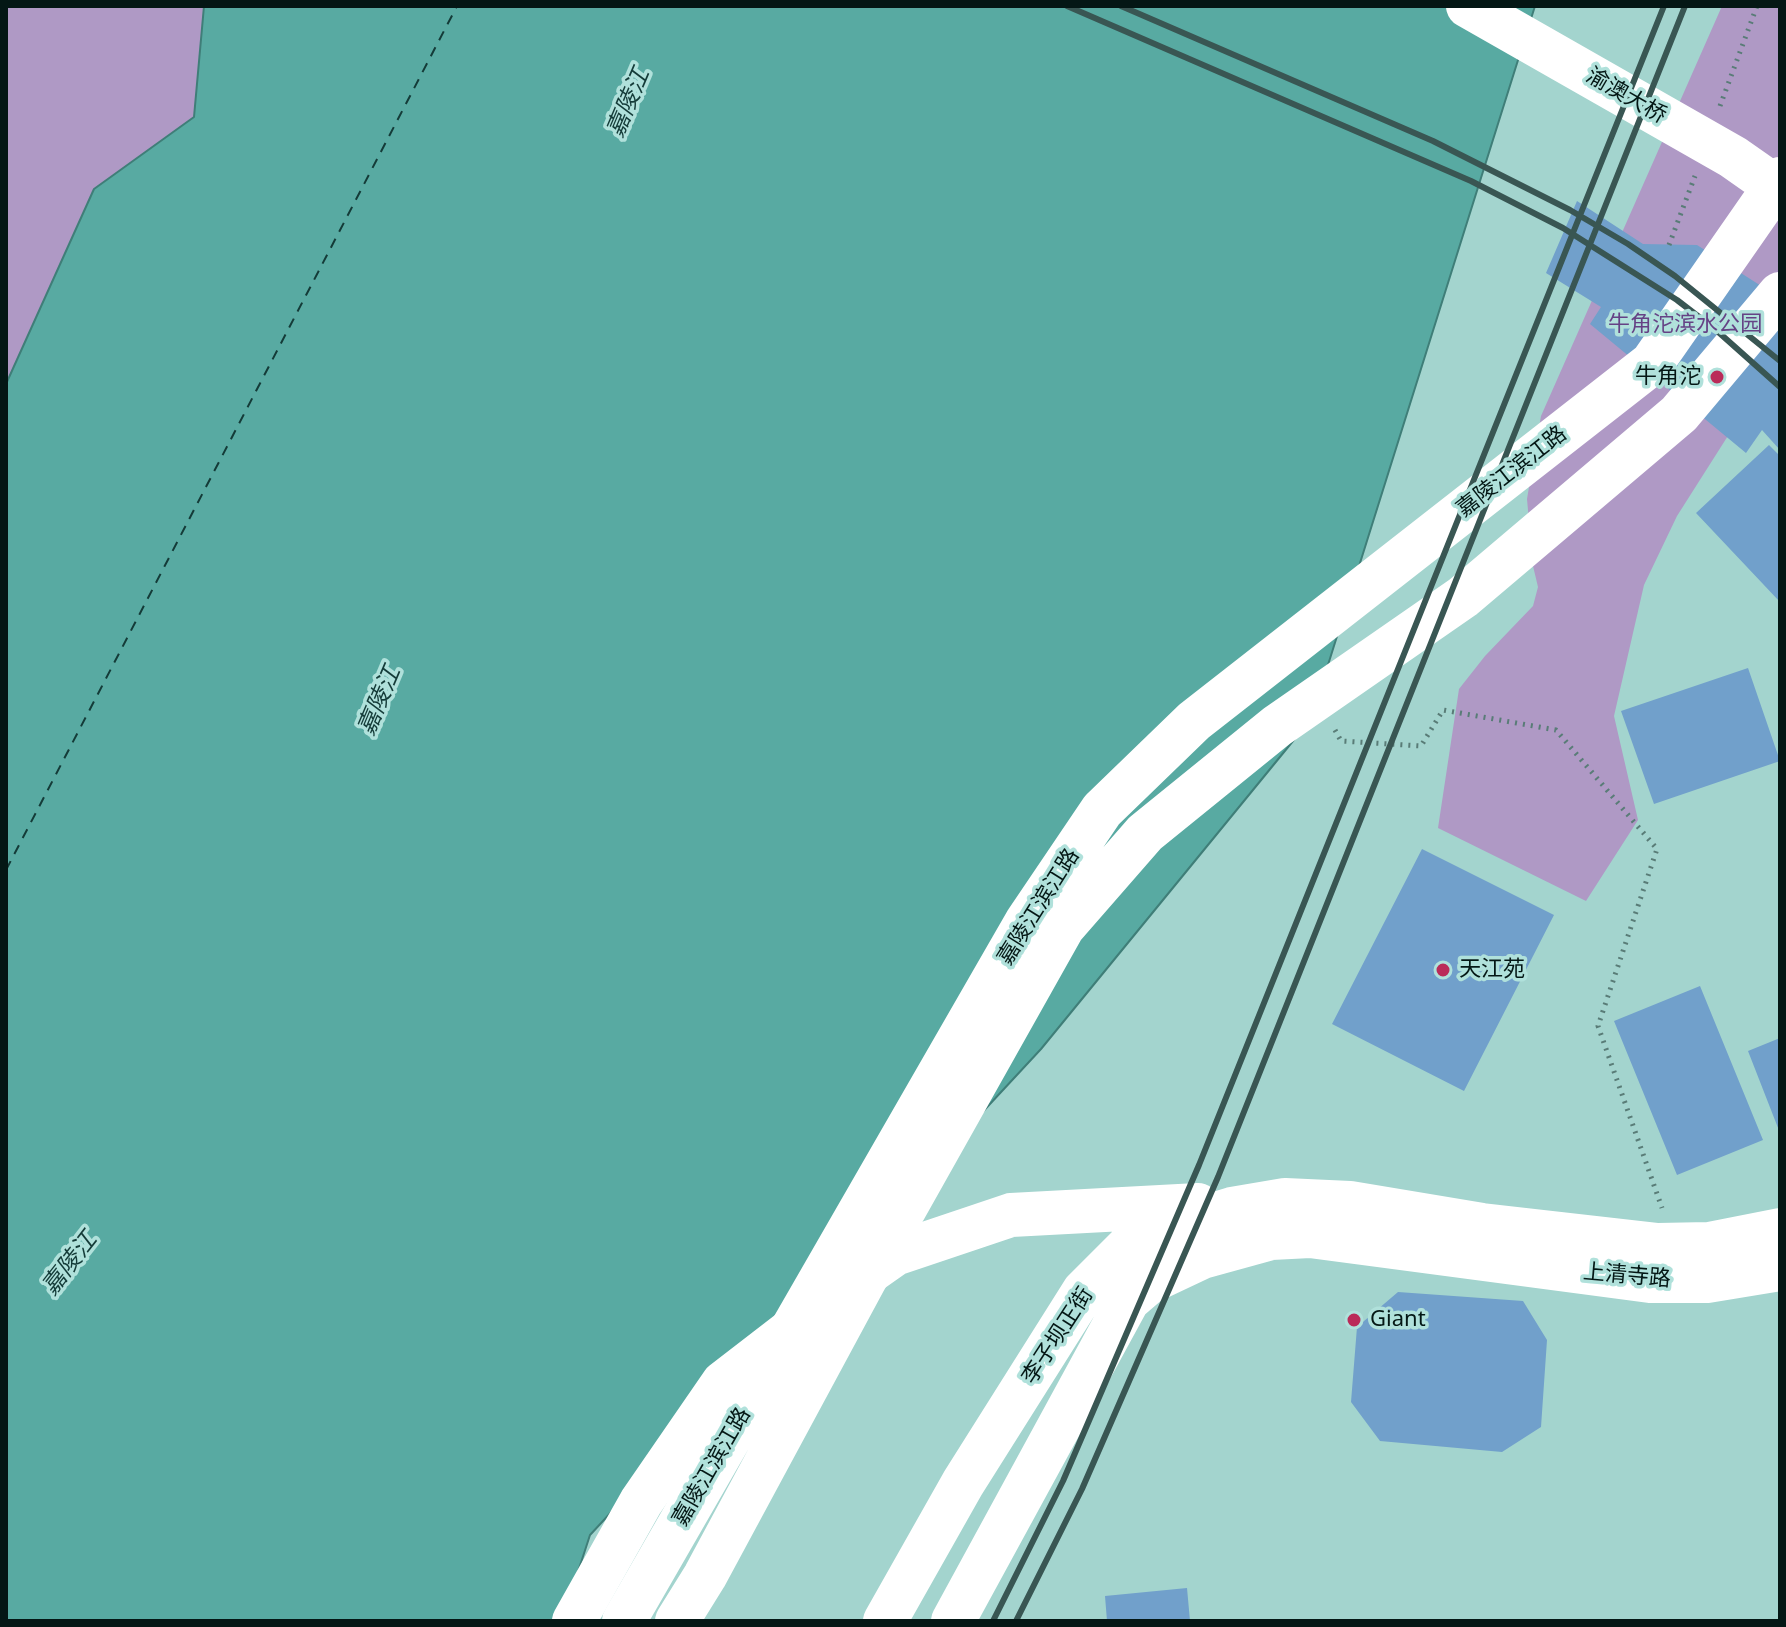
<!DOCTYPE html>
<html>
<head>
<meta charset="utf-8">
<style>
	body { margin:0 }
	#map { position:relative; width:1786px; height:1627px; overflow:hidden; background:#a3d4ce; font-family:"Noto Sans",sans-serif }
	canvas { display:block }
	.frame { position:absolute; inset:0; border:8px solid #041715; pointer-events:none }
</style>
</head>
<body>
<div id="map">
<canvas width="1786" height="1627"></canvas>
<div class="frame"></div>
</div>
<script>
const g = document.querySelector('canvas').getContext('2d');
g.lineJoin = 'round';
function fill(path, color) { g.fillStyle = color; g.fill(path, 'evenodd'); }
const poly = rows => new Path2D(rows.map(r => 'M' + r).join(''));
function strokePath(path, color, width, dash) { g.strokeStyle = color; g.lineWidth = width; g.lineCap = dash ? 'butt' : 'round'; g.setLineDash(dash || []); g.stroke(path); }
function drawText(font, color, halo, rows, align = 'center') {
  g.font = font + ' "Noto Sans","Noto Sans SC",sans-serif'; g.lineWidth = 7; g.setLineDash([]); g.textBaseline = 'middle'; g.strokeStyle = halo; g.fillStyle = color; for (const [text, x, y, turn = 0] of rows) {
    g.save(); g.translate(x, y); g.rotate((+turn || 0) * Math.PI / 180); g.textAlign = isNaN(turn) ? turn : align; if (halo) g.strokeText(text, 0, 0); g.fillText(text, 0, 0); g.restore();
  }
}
fill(poly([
	[6,6,204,6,194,117,94,189,6,384],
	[1722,6,1780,6,1780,354,1677,516,1644,585,1614,716,1638,820,1586,901,1438,828,1459,689,1485,656,1533,606,1538,587,1533,566,1527,499,1541,416]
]), '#af99c5');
const water = poly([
	[204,6,1535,6,1311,719,1041,1049,590,1535,562,1621,6,1621,6,384,94,189,194,117,204,6]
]);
fill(water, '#58aaa2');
strokePath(water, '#3f7e78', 2);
strokePath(poly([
	[6,870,457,6]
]), '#143b38', 2, [10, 8]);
fill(poly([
	[1577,201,1643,244,1697,245,1780,298,1780,450,1762,430,1746,453,1590,324,1601,307,1546,273],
	[1769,445,1780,456,1780,602,1696,513],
	[1748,668,1780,761,1654,804,1621,711],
	[1422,849,1554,915,1464,1091,1332,1024],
	[1700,986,1763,1140,1677,1175,1614,1021],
	[1780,1038,1780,1133,1748,1051],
	[1398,1292,1523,1301,1547,1340,1541,1427,1502,1452,1380,1441,1351,1402,1357,1327],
	[1187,1588,1190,1621,1107,1621,1105,1596]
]), '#71a0cb');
strokePath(poly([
	[1720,106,1757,6],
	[1669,245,1695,176],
	[1335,730,1341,741,1421,746,1443,710,1556,730,1657,849,1598,1026,1662,1208]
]), '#597c77', 5, [2, 6]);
strokePath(poly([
	[858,1280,895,1254,1011,1215,1198,1205],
	[574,1621,641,1502,723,1383,793,1329],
	[885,1621,963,1483,1084,1291,1129,1246,1186,1223,1232,1209,1285,1200,1350,1203,1482,1225,1658,1245,1709,1244,1780,1230],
	[953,1621,1128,1300,1149,1282,1202,1257,1271,1238,1310,1236,1650,1281,1707,1281,1780,1269]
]), '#fff', 44);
strokePath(poly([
	[1468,6,1733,157,1780,190],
	[624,1621,1027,921,1102,810,1194,721,1652,363,1780,179],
	[677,1621,705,1576,864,1281,1063,927,1145,833,1277,726,1463,597,1679,414,1780,294]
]), '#fff', 44);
strokePath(poly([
	[1067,6,1471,181,1563,228,1677,300,1716,330,1780,387],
	[1121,6,1433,141,1570,210,1628,244,1675,276,1780,361],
	[993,1621,1063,1481,1199,1165,1664,6],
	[1016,1621,1082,1489,1218,1177,1685,6]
]), '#395653', 6);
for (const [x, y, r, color] of [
	[1717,377,8,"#ba2b59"],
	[1443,970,8,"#ba2b59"],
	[1354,1320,8,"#ba2b59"]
]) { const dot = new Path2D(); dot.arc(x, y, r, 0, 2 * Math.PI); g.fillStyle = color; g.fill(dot); strokePath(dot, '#b0e1db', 3); }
drawText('22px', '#041715', '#b0e1db', [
	["渝澳大桥",1626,96,30],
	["嘉陵江滨江路",1512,472,-38],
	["嘉陵江滨江路",1039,907,-58],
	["上清寺路",1627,1276,5],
	["李子坝正街",1058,1336,-57],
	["嘉陵江滨江路",712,1467,-60]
]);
drawText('22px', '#654285', '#b0e1db', [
	["牛角沱滨水公园",1685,325]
]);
drawText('22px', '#041715', '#b0e1db', [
	["牛角沱",1701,377,"right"],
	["天江苑",1459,970],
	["Giant",1370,1320]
], 'left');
drawText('italic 24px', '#143b38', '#b0e1db', [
	["嘉陵江",629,103,-67],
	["嘉陵江",380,701,-67],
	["嘉陵江",70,1264,-52]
]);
</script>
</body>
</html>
